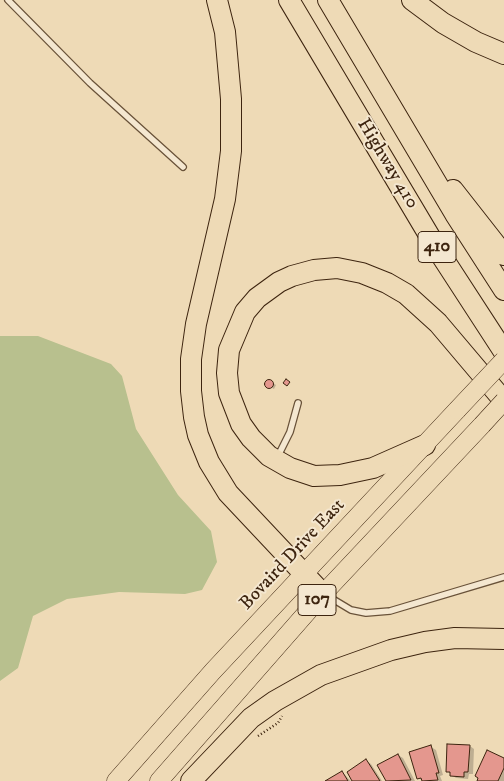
<!DOCTYPE html>
<html>
<head>
<meta charset="utf-8">
<style>
	body { margin:0 }
	canvas { display:block; background:#eedab6 }
</style>
</head>
<body>
<canvas width="504" height="781"></canvas>
<script>
const g = document.querySelector('canvas').getContext('2d');
g.lineJoin = 'round';
function fill(path, color) { g.fillStyle = color; g.fill(path, 'evenodd'); }
const poly = rows => new Path2D(rows.map(r => 'M' + r).join(''));
function strokePath(path, color, width, dash) { g.strokeStyle = color; g.lineWidth = width; g.lineCap = dash ? 'butt' : 'round'; g.setLineDash(dash || []); g.stroke(path); }
function drawText(font, color, halo, rows, align = 'center') {
  g.font = font + ' "IM FELL DW Pica",serif'; g.lineWidth = 4; g.setLineDash([]); g.textBaseline = 'middle'; g.strokeStyle = halo; g.fillStyle = color; for (const [text, x, y, turn = 0] of rows) {
    g.save(); g.translate(x, y); g.rotate((+turn || 0) * Math.PI / 180); g.textAlign = isNaN(turn) ? turn : align; if (halo) g.strokeText(text, 0, 0); g.fillText(text, 0, 0); g.restore();
  }
}
fill(poly([
	[0,336,38,336,111,364,122,376,136,429,178,495,211,531,217,562,202,590,185,594,119,592,67,599,33,616,18,668,0,681]
]), '#b8c08e');
fill(poly([
	[268,380,276,385,274,389,265,384],
	[470,746,474,749,473,774,469,774,468,779,456,778,447,771],
	[431,747,436,750,443,775,440,776,442,781,423,781,418,778],
	[398,755,403,758,415,781,387,781,379,765],
	[504,759,504,781,478,781,480,777],
	[366,761,371,764,382,781,354,781],
	[342,772,351,781,327,781]
]), '#0003');
const building = poly([
	[286,379,290,382,287,386,283,383,286,379],
	'264.5 384a4.5 4.5 0 1 1 9 0a4.5 4.5 0 1 1-9 0Z',
	[447,744,470,745,468,772,464,772,464,777,450,776,450,772,446,772,447,744],
	[431,745,439,773,436,773,438,780,422,781,421,778,417,779,409,752,431,745],
	[487,750,504,758,504,768,498,781,477,781,478,778,475,776,487,750],
	[398,754,411,780,386,781,377,765,398,754],
	[366,759,380,781,352,781,347,772,366,759],
	[342,771,348,781,325,781,342,771]
]);
fill(building, '#e4978e');
strokePath(building, '#3d240f', 1);
const service = poly([
	[8,0,90,83,183,167],
	[278,456,290,432,298,403],
	[326,595,351,610,366,613,390,611,504,577]
]);
const primary = poly([
	[116,781,213,671,457,410],
	[159,781,323,594,482,425]
]);
const motorway = poly([
	[217,0,225,32,231,99,231,151,225,199,196,324,191,359,191,391,194,417,198,435,209,462,228,493,323,594],
	[289,0,439,252,504,352],
	[328,0,455,214,504,290],
	[412,0,443,23,476,42,504,54],
	[453,190,504,255],
	[425,445,373,468,340,475,314,476,290,468,269,456,251,438,241,424,229,393,227,373,229,350,245,312,257,298,279,282,292,276,314,270,337,268,362,273,387,283,406,294,438,323,504,401],
	[191,781,251,718,275,701,321,675,391,650,425,642,455,638,504,639]
]);
strokePath(service, '#695239', 8);
strokePath(primary, '#3d240f', 19);
strokePath(motorway, '#3d240f', 22);
strokePath(poly([
	[258,736,278,723,282,716]
]), '#3d240f', 2.5, [1, 2.5]);
strokePath(service, '#f4e7d0', 5.5);
strokePath(primary, '#eedab6', 18);
strokePath(motorway, '#eedab6', 20);
const primaryBridge = poly([
	[457,410,504,360],
	[482,425,504,401]
]);
strokePath(primaryBridge, '#3d240f', 19, []);
strokePath(primaryBridge, '#eedab6', 18);
for (const [x, y, w] of [
	[437,247,38],
	[317,600,38]
]) { const box = new Path2D(); box.roundRect(x - w / 2, y - 15.5, w, 31, 4); g.fillStyle = '#f4e7d0'; g.fill(box); strokePath(box, '#3d240f', 1); }
drawText('bold 18px', '#3d240f', null, [
	["410",437,247],
	["107",317,600]
]);
drawText('19px', '#3d240f', '#f4e7d0', [
	["Highway 410",387,164,59],
	["Bovaird Drive East",293,555,-47]
]);
</script>
</body>
</html>
